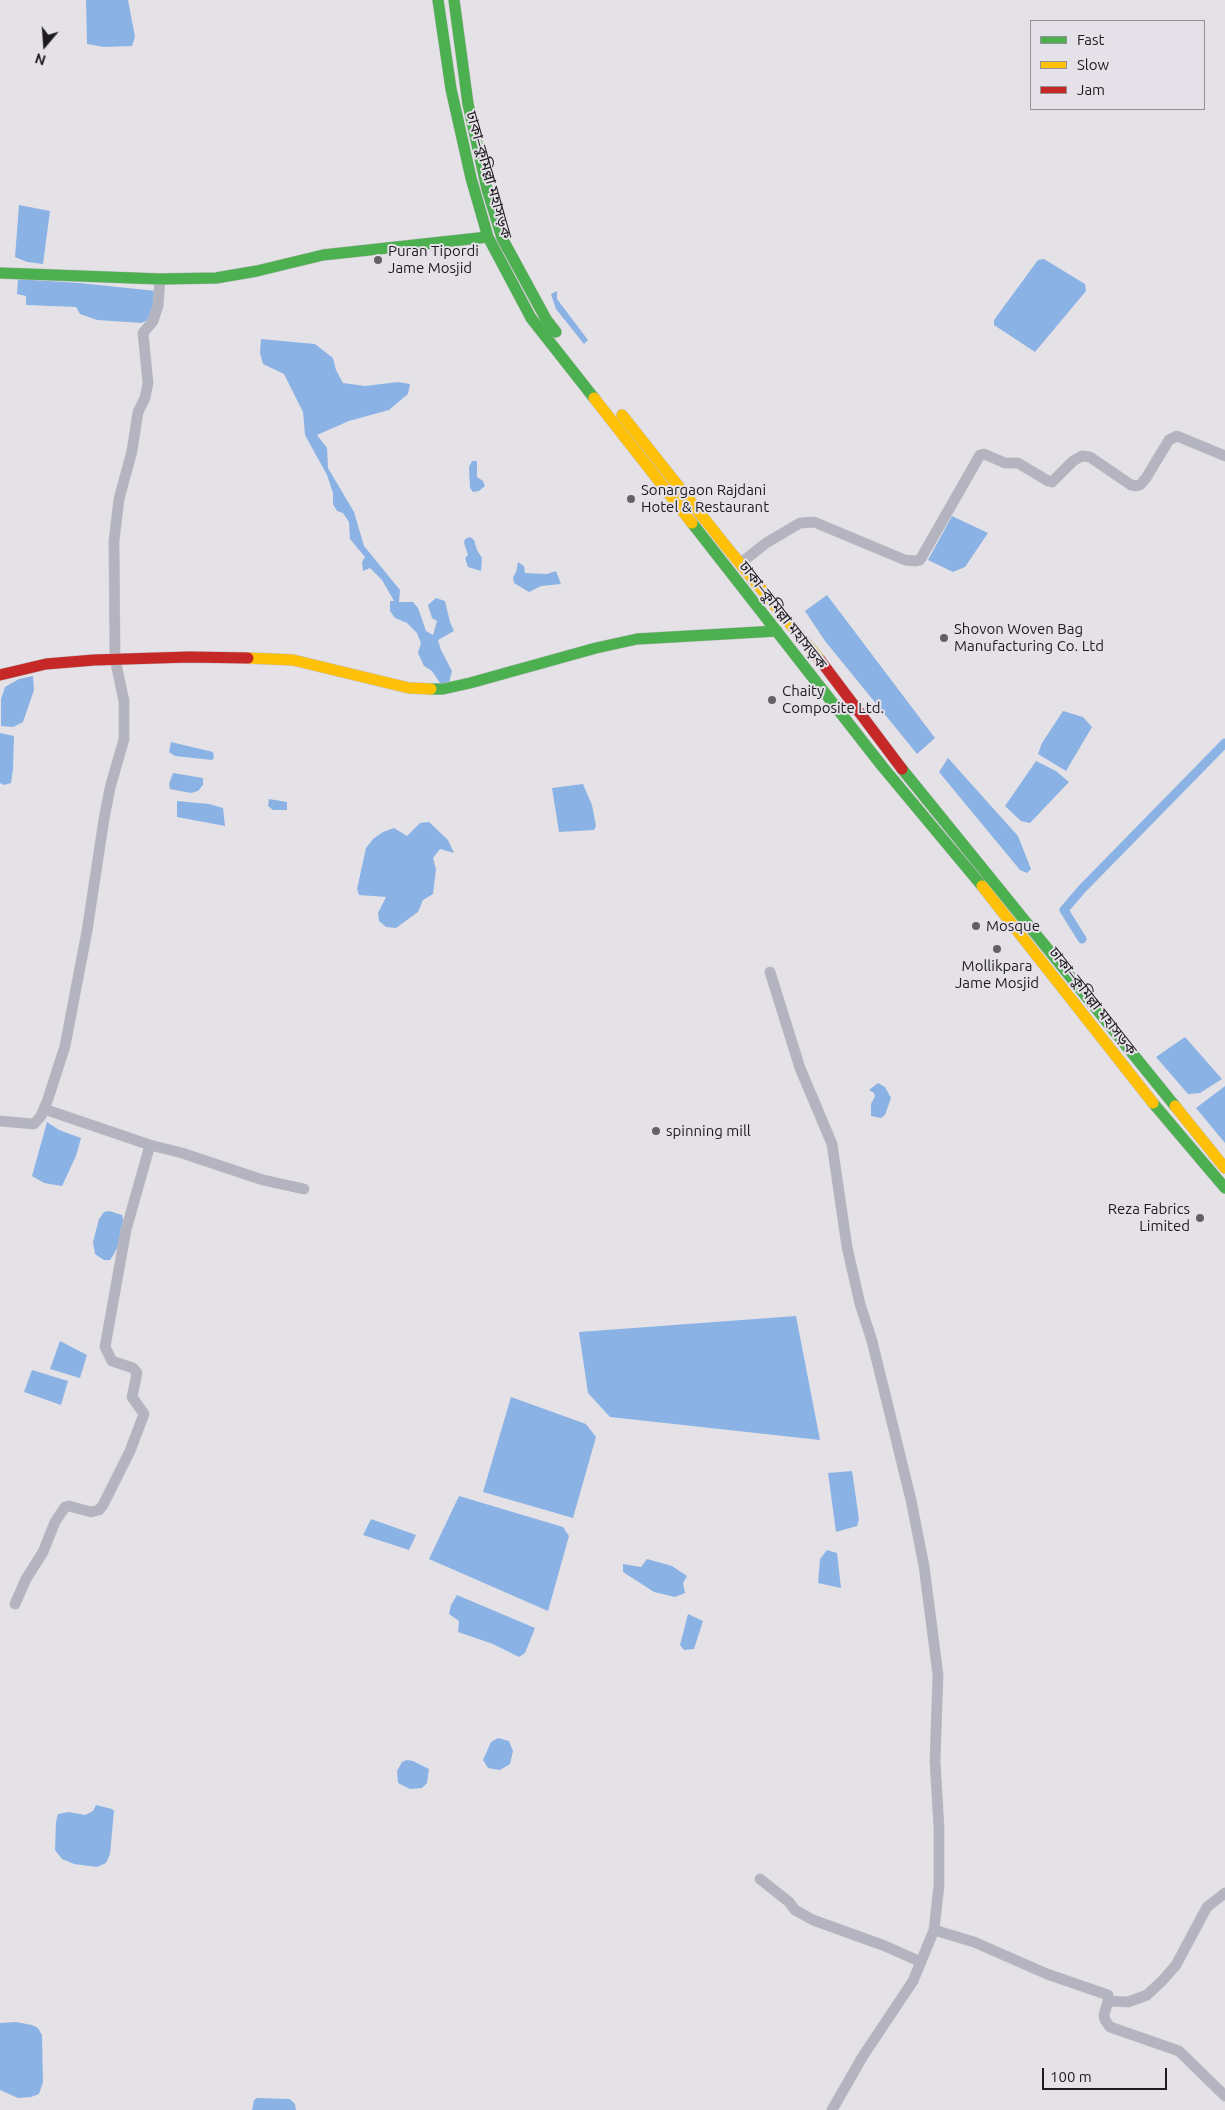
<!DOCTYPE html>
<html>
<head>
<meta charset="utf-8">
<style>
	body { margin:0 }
	#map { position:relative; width:1225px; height:2110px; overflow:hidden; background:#e5e2e7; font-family:Ubuntu,sans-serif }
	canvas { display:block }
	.legend { position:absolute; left:1030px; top:20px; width:175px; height:90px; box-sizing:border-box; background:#e5e1e8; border:1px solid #959297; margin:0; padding:6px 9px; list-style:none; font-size:15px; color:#1d1b1d }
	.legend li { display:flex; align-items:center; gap:10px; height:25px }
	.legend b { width:25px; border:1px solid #959297 }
	.north { position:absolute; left:20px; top:20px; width:50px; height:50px; -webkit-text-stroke:4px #e5e1e8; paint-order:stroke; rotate:198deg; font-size:14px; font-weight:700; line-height:20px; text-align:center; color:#1d1b1d }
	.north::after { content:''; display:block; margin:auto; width:18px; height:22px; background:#1d1b1d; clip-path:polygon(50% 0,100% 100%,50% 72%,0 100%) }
	.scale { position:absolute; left:1042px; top:2068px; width:125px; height:22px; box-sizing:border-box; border:2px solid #1d1b1d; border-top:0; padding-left:6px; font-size:15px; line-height:18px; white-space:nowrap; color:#1d1b1d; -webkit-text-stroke:4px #e5e1e8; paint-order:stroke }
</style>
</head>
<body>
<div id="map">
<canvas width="1225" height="2110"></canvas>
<ul class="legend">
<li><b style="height:6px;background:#4caf50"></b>Fast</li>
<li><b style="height:6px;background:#ffc107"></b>Slow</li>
<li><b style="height:6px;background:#c62828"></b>Jam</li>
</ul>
<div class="north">N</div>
<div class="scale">100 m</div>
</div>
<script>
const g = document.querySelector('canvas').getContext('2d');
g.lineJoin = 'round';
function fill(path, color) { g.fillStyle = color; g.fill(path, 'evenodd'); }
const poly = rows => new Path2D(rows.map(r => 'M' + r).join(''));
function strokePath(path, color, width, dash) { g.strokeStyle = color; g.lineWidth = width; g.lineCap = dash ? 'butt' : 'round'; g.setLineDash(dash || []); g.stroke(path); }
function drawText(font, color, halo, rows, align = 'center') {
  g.font = font + ' Ubuntu,"Noto Sans Bengali",sans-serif'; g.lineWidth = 4; g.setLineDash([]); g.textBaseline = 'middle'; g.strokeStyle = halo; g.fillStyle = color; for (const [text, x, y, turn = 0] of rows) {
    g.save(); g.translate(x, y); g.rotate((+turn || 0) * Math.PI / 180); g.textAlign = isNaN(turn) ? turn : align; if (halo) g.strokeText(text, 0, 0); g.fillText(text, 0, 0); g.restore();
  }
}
fill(poly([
	[86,0,128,0,135,37,132,46,104,47,87,44],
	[19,205,50,211,43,264,27,262,15,257],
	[1044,259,1085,284,1086,291,1035,352,994,325,994,320,1038,260],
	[18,279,80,283,156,291,151,319,141,323,97,320,80,314,76,307,26,305,26,296,17,294],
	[557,291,557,299,588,340,584,344,556,309,551,294],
	[261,339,315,344,333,358,336,370,343,383,365,386,398,382,410,384,408,394,389,410,349,421,317,435,327,448,328,468,354,512,364,546,400,590,399,602,413,602,418,608,426,631,433,635,437,621,432,618,428,605,436,598,445,601,450,622,454,631,438,640,441,650,452,671,449,683,440,683,432,671,424,666,418,653,421,643,417,633,407,623,395,618,390,611,390,601,394,601,382,580,370,568,363,571,362,562,365,557,350,539,349,522,343,513,337,511,333,504,333,493,327,475,305,435,303,412,284,374,263,364,260,353],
	[472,461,477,461,477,477,483,481,485,486,479,491,473,492,470,488,469,467],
	[952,516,988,533,965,567,953,572,928,560],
	[470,537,474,540,477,550,482,558,481,571,468,567,465,558,468,555,464,543,465,539],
	[518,562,524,566,525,573,547,574,556,571,561,584,541,586,529,592,514,583,513,577,516,572],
	[827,595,935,738,917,754,825,641,805,611],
	[33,676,34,690,23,722,13,727,1,726,1,699,5,687,19,679],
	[1063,711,1083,717,1092,727,1066,771,1038,754,1042,743],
	[0,733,14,736,13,769,11,783,4,785,0,783],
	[171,742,213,752,214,757,212,760,175,756,169,752],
	[948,758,1018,836,1031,869,1027,873,1020,870,939,772],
	[1036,761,1056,771,1069,782,1030,823,1021,821,1005,806],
	[173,773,203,778,203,785,198,791,191,793,170,789,169,784],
	[583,784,592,805,596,826,594,830,559,832,552,788],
	[269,799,287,802,287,810,273,810,268,806],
	[177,801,209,804,223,808,225,826,177,817],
	[429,822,448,840,454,853,440,849,433,858,436,869,433,894,423,900,418,912,396,928,386,927,379,921,378,913,386,897,359,895,357,889,366,848,373,839,383,832,394,828,407,836,420,823],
	[1185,1037,1222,1079,1200,1093,1188,1094,1156,1057],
	[878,1083,885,1087,891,1098,885,1115,881,1118,871,1116,871,1104,875,1096,874,1093,869,1090],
	[1225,1086,1225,1143,1196,1108],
	[47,1122,59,1130,81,1138,76,1156,62,1186,44,1183,32,1176],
	[109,1211,122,1215,124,1223,119,1244,114,1254,110,1260,104,1260,95,1254,93,1242,99,1219,104,1212],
	[796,1316,820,1440,610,1417,588,1393,579,1332],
	[60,1341,87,1355,80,1378,50,1369],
	[32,1370,68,1381,61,1405,24,1392],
	[511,1397,586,1424,596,1437,573,1518,483,1492],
	[852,1471,859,1519,857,1526,836,1532,828,1473],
	[459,1496,563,1527,569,1536,548,1611,429,1559],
	[371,1519,416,1535,409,1550,363,1535],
	[827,1550,837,1553,841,1588,818,1583,820,1559],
	[647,1559,672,1566,687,1576,683,1583,685,1593,675,1597,654,1592,623,1572,623,1564,641,1567],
	[457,1595,535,1628,525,1653,519,1657,493,1644,458,1632,459,1621,449,1614,451,1605],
	[688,1614,703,1621,694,1649,684,1650,680,1645],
	[498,1738,509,1741,513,1751,510,1764,500,1770,488,1768,483,1760,491,1742],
	[407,1760,413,1761,429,1769,427,1783,422,1788,410,1789,398,1783,397,1771,402,1762],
	[96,1805,112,1809,114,1811,110,1854,106,1863,97,1867,74,1864,62,1859,55,1850,56,1822,58,1814,69,1812,85,1815,93,1811],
	[16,2022,32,2025,38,2028,42,2035,43,2082,39,2094,31,2097,18,2098,0,2090,0,2023],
	[257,2098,290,2099,295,2104,296,2110,252,2110,254,2100]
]), '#8bb2e4');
strokePath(poly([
	[1082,939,1064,910,1082,889,1225,743]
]), '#8bb2e4', 9);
const street = poly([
	[741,563,766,543,800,523,814,522,905,560,915,561,920,560,980,455,984,454,1005,463,1018,463,1048,481,1052,482,1073,461,1082,456,1090,457,1131,485,1136,486,1140,485,1146,478,1169,440,1177,436,1225,456],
	[770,972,800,1068,832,1144,847,1247,860,1304,872,1341,911,1500,924,1566,938,1675,935,1761,939,1828,939,1885,934,1930,913,1981,863,2056,832,2110],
	[0,1121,34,1124,41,1116,48,1099,65,1046,87,931,104,819,110,788,124,739,124,701,115,659,114,541,119,499,132,451,138,412,145,398,148,383,143,333,153,321,158,306,160,279],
	[150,1145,182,1153,263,1180,304,1189],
	[15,1604,26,1579,43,1552,55,1522,65,1507,69,1506,91,1512,99,1510,103,1505,130,1451,144,1414,132,1397,137,1373,133,1368,112,1361,105,1347,126,1230,150,1145,44,1109],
	[760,1879,789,1902,795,1910,813,1920,885,1946,921,1962],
	[934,1930,974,1942,1047,1974,1108,1995,1108,2001,1104,2015,1105,2020,1110,2027,1179,2051,1225,2096],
	[1108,2001,1128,2002,1147,1995,1162,1981,1176,1965,1207,1907,1225,1893]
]);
const fast = poly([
	[438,0,451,89,471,178,488,237,531,318,594,398],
	[454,0,468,104,487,189,502,238,546,319,556,332],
	[0,273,160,279,216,278,257,271,323,255,488,237],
	[692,523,882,766,982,886],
	[431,689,443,689,470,683,596,648,637,639,777,631],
	[902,769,1175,1106],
	[1153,1103,1225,1188]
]);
const slow = poly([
	[594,398,692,523],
	[622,415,729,550,820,660],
	[248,658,293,660,409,688,431,689],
	[982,886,1153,1103],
	[1175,1106,1225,1168]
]);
const jam = poly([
	[820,660,902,769],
	[0,675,46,664,94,660,189,657,248,658]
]);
strokePath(street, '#c1bfc2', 11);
strokePath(fast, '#c1bfc2', 12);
strokePath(slow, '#c1bfc2', 12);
strokePath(jam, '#c1bfc2', 12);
strokePath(street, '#b4b4c0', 10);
strokePath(fast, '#4caf50', 11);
strokePath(slow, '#ffc107', 11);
strokePath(jam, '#c62828', 11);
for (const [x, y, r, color] of [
	[378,260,5,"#636164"],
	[631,499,5,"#636164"],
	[944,638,5,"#636164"],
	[772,700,5,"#636164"],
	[976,926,5,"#636164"],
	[997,949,5,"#636164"],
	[656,1131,5,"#636164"],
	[1200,1218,5,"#636164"]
]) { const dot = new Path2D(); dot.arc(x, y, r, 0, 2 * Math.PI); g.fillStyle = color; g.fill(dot); strokePath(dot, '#e5e1e8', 2); }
drawText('15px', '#1d1b1d', '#e5e1e8', [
	["ঢাকা–কুমিল্লা মহাসড়ক",489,175,74],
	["ঢাকা–কুমিল্লা মহাসড়ক",783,615,52],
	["ঢাকা–কুমিল্লা মহাসড়ক",1093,1001,52]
]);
drawText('15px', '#1d1b1d', '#e5e1e8', [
	["Puran Tipordi",388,251],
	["Jame Mosjid",388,268],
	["Sonargaon Rajdani",641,490],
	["Hotel & Restaurant",641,507],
	["Shovon Woven Bag",954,629],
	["Manufacturing Co. Ltd",954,646],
	["Chaity",782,691],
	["Composite Ltd.",782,708],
	["Mosque",986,926],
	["Mollikpara",997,966,"center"],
	["Jame Mosjid",997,983,"center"],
	["spinning mill",666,1131],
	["Reza Fabrics",1190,1209,"right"],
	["Limited",1190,1226,"right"]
], 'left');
</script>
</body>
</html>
